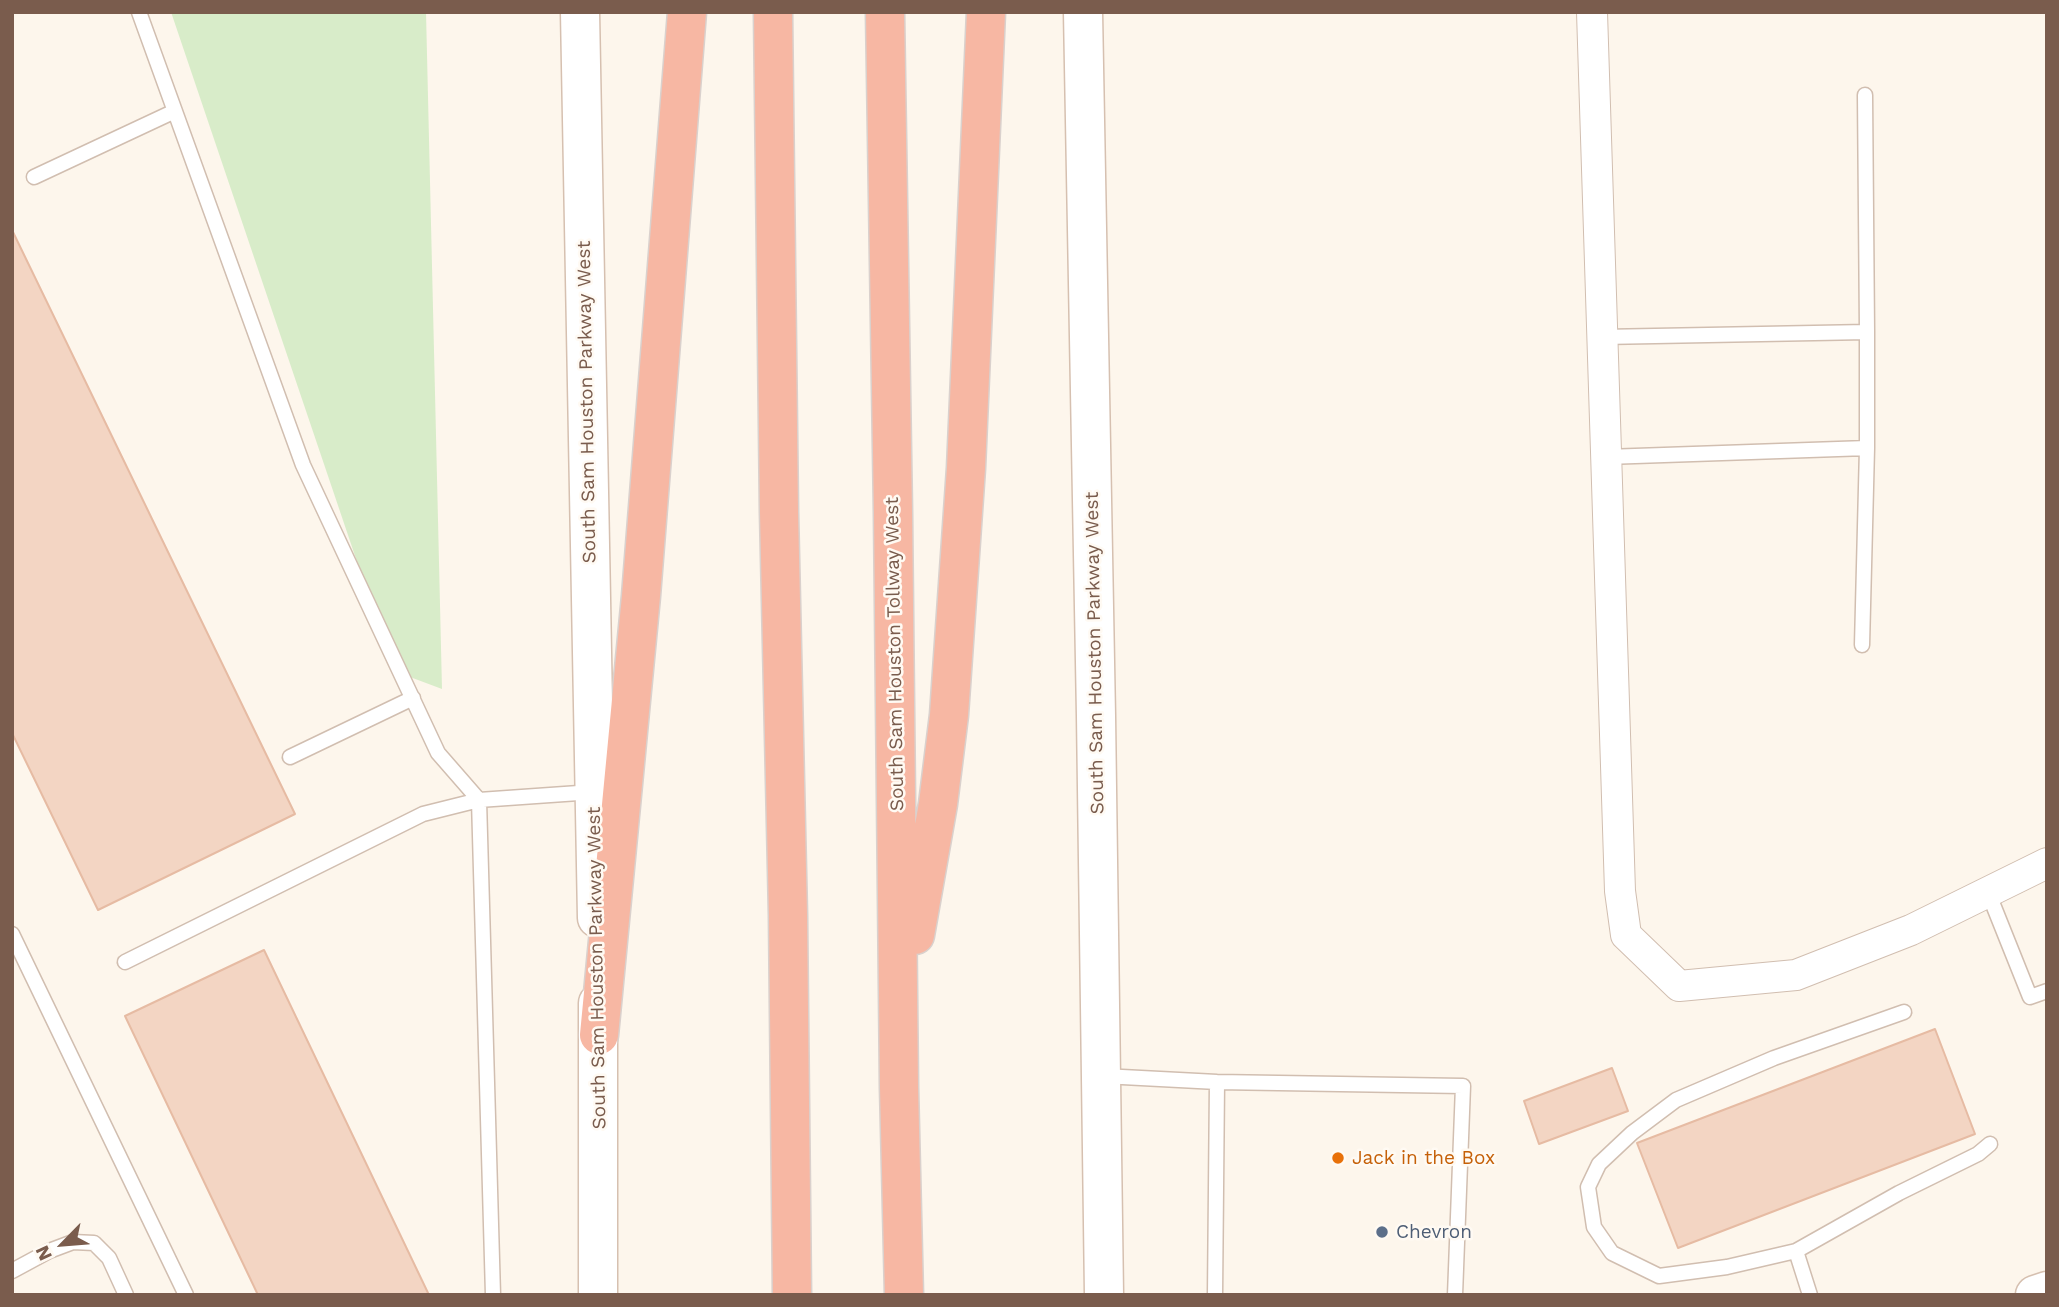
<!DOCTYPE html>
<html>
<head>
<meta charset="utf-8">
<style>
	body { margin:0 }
	#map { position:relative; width:2059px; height:1307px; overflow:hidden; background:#fdf6ec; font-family:"Work Sans",sans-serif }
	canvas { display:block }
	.frame { position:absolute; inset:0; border:14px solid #7a5c4d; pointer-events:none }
	.north { position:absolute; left:28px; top:1209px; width:70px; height:70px; -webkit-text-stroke:5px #fffaf3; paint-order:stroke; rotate:245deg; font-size:19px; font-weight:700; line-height:28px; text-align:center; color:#7a5c4d }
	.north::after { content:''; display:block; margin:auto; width:24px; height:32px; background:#7a5c4d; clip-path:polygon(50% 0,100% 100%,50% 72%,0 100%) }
</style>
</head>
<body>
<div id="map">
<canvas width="2059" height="1307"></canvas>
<div class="frame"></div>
<div class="north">N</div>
</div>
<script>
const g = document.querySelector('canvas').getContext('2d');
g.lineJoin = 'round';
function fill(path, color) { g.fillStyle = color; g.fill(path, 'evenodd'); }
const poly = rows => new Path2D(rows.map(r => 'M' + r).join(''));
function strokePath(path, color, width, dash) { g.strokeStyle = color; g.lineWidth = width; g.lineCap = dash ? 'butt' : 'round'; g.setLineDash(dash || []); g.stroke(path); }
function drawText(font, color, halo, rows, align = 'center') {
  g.font = font + ' "Work Sans",sans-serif'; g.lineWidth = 5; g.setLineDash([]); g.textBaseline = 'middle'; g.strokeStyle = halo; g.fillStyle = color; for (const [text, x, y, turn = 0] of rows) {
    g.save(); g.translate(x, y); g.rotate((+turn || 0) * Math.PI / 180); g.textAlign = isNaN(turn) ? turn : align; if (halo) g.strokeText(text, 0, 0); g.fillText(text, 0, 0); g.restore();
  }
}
fill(poly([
	[171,12,426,12,442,689,394,671]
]), '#d8ecc9');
const building = poly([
	[12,230,295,814,98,910,12,733,12,230],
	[264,950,429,1295,258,1295,125,1016,264,950],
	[1935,1029,1975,1134,1678,1248,1637,1143,1935,1029],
	[1612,1068,1628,1111,1539,1144,1524,1101,1612,1068]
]);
fill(building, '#f3d5c3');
strokePath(building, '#e6bba3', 2);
const service = poly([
	[34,177,175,111],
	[1602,337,1867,332,1865,95],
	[1606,457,1867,448],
	[1862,645,1867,448,1867,332],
	[290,757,413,698],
	[1988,892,2030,997,2047,991],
	[12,934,186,1295],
	[125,962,423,814,479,800,438,753,303,465,139,12],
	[1103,1076,1217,1082,1463,1086,1455,1295],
	[1796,1251,1899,1193,1978,1154,1990,1144],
	[12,1271,49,1251,73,1242,94,1243,109,1258,126,1295],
	[493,1295,479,800,593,792],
	[1215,1295,1217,1082],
	[1810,1295,1796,1251,1727,1267,1659,1276,1612,1253,1594,1227,1588,1187,1599,1164,1632,1133,1676,1100,1774,1058,1904,1012]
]);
const minor = poly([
	[1592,12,1620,891,1626,935,1679,986,1796,975,1911,930,2047,863]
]);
const secondary = poly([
	[580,12,597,918],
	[1083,12,1096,716,1104,1295],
	[598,1295,598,1003],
	[2035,1295,2047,1291]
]);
const motorway = poly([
	[773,12,779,512,788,915,792,1295],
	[885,12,893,513,899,1087,904,1295],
	[915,935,938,804,949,715,966,468,986,12],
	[599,1035,641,596,687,12]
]);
strokePath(service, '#d1beb0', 17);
strokePath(minor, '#d1beb0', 32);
strokePath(secondary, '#d6c0b0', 41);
strokePath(motorway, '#dad1cd', 41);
strokePath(service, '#fff', 14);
strokePath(minor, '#fff', 30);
strokePath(secondary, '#fff', 38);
strokePath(motorway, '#f7b7a3', 38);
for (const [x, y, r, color] of [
	[1338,1158,7,"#e8710a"],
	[1382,1232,7,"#5c6f8a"]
]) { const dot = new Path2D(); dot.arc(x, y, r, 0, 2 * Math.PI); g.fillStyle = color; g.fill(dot); strokePath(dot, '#fffaf3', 2.5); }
drawText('19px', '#7a5c4d', '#fffaf3', [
	["South Sam Houston Parkway West",587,402,-91],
	["South Sam Houston Parkway West",1095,653,-91],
	["South Sam Houston Tollway West",895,654,-91],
	["South Sam Houston Parkway West",597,968,-91]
]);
drawText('19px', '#c56008', '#fffaf3', [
	["Jack in the Box",1352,1158]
], 'left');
drawText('19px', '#4e5e75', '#fffaf3', [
	["Chevron",1396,1232]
], 'left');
</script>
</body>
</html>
